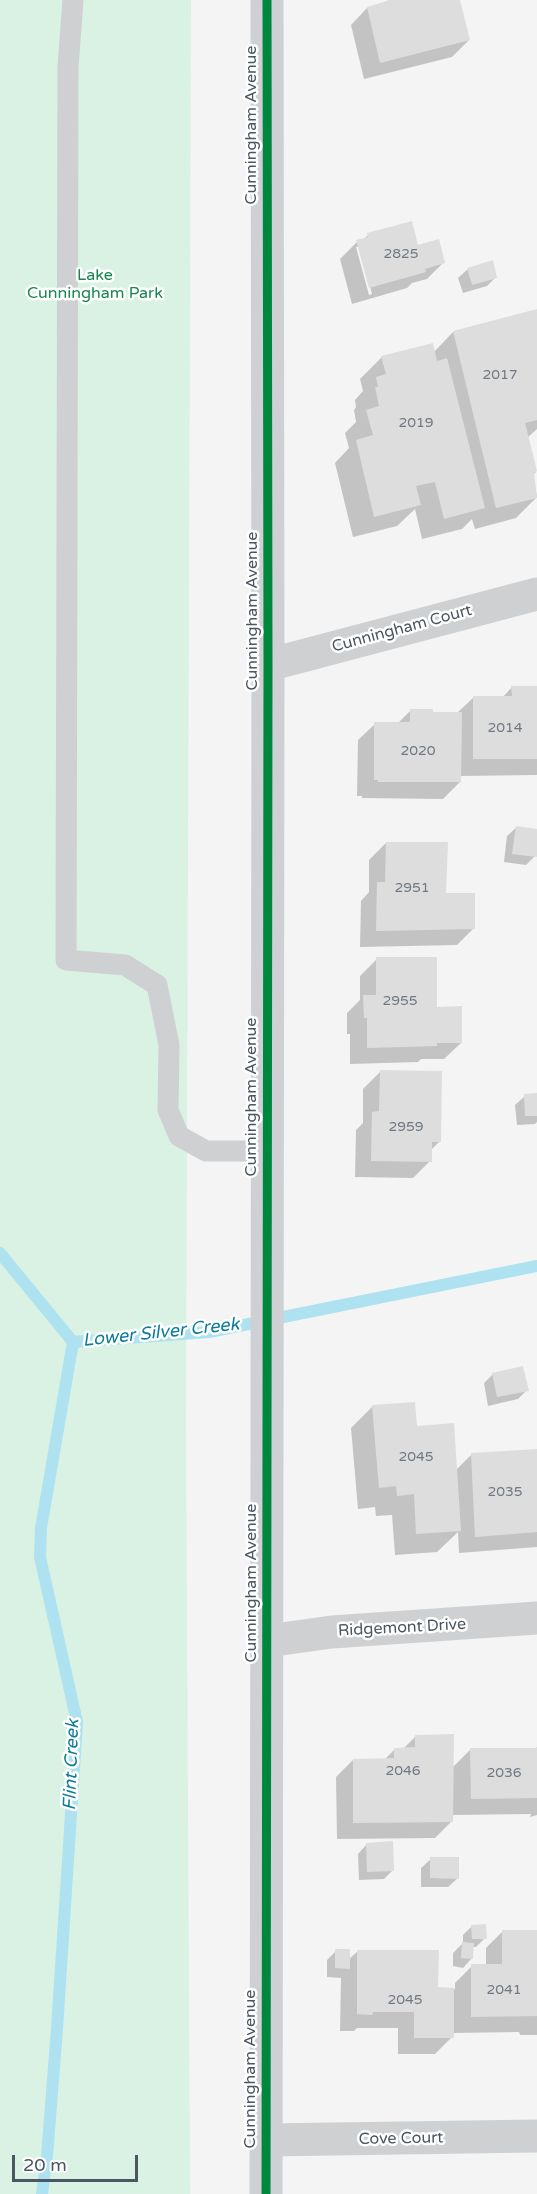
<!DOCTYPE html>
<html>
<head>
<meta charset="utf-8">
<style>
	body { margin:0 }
	#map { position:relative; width:537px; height:2194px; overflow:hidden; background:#f4f4f4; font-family:"Varela Round",sans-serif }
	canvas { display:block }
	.scale { position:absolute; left:12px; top:2155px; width:126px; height:27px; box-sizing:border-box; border:3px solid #4a5661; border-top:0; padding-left:8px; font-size:18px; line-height:21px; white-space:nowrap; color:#4a5661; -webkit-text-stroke:4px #fff; paint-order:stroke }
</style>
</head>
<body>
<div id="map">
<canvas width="537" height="2194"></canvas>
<div class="scale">20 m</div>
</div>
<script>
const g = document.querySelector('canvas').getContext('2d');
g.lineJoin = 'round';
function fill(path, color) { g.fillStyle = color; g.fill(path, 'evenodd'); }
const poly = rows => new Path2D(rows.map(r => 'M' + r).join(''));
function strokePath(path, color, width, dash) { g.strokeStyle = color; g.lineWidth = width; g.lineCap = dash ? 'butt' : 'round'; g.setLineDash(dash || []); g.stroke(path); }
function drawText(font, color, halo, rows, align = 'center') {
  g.font = font + ' "Varela Round",sans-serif'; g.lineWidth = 5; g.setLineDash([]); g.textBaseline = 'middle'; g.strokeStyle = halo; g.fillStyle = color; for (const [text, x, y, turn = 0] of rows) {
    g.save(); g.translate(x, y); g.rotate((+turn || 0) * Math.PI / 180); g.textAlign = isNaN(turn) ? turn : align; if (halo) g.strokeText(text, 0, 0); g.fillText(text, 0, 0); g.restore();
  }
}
fill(poly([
	[0,0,191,0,186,1424,190,2194,0,2194]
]), '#d9f2e3');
fill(poly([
	[389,0,459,0,469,40,452,57,364,79,351,25,367,8,385,4],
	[368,235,417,247,444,262,427,279,412,283,407,288,352,304,340,259,357,242,363,240],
	[356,247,360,247,372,294,369,295],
	[468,269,496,277,487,286,463,293,458,278],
	[537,311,537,429,527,438,536,472,533,475,537,497,516,518,475,529,472,519,462,529,422,539,415,509,397,526,353,537,335,463,349,448,345,433,356,422,354,410,356,407,355,400,363,391,360,379,382,357,434,352,453,332],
	[512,687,537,687,537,775,460,776,460,782,443,799,362,798,362,796,357,796,358,740,375,724,397,724,411,710,432,713,457,713,473,698,502,698],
	[517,827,537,830,535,856,526,865,504,862,507,836],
	[386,843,445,895,474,928,457,945,360,947,361,901,369,892,369,860],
	[377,959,435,1008,461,1043,444,1059,421,1059,418,1062,350,1064,350,1034,347,1034,347,1013,360,1000,360,976],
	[380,1072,440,1141,430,1151,430,1161,413,1178,355,1177,356,1130,363,1123,363,1089],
	[537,1095,537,1122,535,1124,517,1125,515,1105,525,1096],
	[493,1374,527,1390,518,1399,488,1406,484,1383],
	[372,1407,416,1427,455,1471,472,1454,537,1451,537,1547,459,1553,458,1532,437,1552,395,1555,392,1515,376,1516,375,1507,358,1509,351,1428],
	[416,1736,452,1768,471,1749,535,1749,537,1747,537,1815,530,1817,531,1814,452,1815,452,1821,435,1838,337,1839,336,1777,353,1760,384,1760,395,1749,403,1749],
	[367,1844,393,1870,384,1879,359,1880,358,1854],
	[431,1859,458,1878,448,1887,421,1887,421,1868],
	[472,1926,485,1938,476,1947,473,1947,472,1958,463,1968,453,1966,453,1953,463,1943,463,1935],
	[503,1931,537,1931,537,2035,520,2035,519,2032,452,2033,452,2037,435,2054,398,2054,398,2028,357,2028,354,2031,340,2031,341,1978,327,1977,327,1960,336,1951,348,1960,358,1951,436,1989,455,1989,455,1983,472,1966,486,1966,486,1948]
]), '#0003');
strokePath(poly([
	[0,1253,73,1342,209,1332,537,1266],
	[42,2194,47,2156,57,2029,77,1722,40,1557,41,1528,73,1342]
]), '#aee2f0', 12);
fill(poly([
	[390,0,460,0,470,40,380,63,367,7],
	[412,221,418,245,439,239,445,263,425,269,426,272,369,288,356,240,368,237,367,233],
	[493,260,497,278,472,285,467,268],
	[537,309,537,420,525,423,537,471,534,473,537,498,496,508,453,331],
	[433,343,437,361,447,358,485,508,444,519,435,482,416,486,421,505,374,517,356,440,373,435,366,410,379,406,375,387,378,387,376,377,386,374,381,356],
	[511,686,537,686,537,759,473,759,473,696,512,696],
	[410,709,433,709,433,712,462,712,461,782,378,782,378,780,374,780,374,722,410,722],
	[516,826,537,829,537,857,512,854],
	[386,842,448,842,446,893,475,893,475,929,376,931,377,882,385,882],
	[376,957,437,957,437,1007,462,1006,462,1043,437,1043,437,1046,367,1048,367,1018,364,1018,363,995,376,995],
	[380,1070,442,1071,441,1142,432,1142,432,1162,371,1161,372,1112,379,1111],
	[537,1093,537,1116,525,1116,524,1094],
	[523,1366,529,1391,497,1397,492,1373],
	[415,1402,417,1426,454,1423,461,1531,416,1534,414,1494,397,1496,396,1486,379,1488,372,1405],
	[537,1449,537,1532,475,1537,471,1453],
	[454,1734,453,1822,353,1823,353,1759,394,1758,394,1748,415,1747,415,1735],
	[470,1748,537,1748,537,1798,471,1799],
	[393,1841,394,1871,367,1872,366,1843],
	[430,1857,459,1857,459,1879,430,1878],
	[486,1924,487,1939,472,1939,471,1925],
	[502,1930,537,1930,537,2016,471,2017,471,1964,502,1964],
	[462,1942,474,1943,473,1959,461,1958],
	[335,1949,350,1949,350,1969,335,1968],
	[357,1950,439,1950,438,1987,454,1988,454,2038,414,2038,414,2012,373,2012,372,2015,357,2014]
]), '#ddddde');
strokePath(poly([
	[73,0,68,67,66,960,125,965,157,985,169,1045,168,1110,179,1136,206,1151,267,1151]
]), '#ced0d2', 21);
strokePath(poly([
	[268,665,537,594],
	[267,1641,332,1632,537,1618],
	[266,2140,537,2136]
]), '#ced0d2', 33);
strokePath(poly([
	[266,2194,268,665,267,0]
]), '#ced0d4', 33);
strokePath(poly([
	[266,2194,268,665,267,0]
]), '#00873e', 9);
drawText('14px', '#707881', null, [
	["2825",401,254],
	["2017",500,375],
	["2019",416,423],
	["2014",505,728],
	["2020",418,751],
	["2951",412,888],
	["2955",400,1001],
	["2959",406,1127],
	["2045",416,1457],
	["2035",505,1492],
	["2046",403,1771],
	["2036",504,1773],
	["2041",504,1990],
	["2045",405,2000]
]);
drawText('16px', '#4a5661', '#fff', [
	["Cunningham Avenue",252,125,-90],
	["Cunningham Avenue",253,611,-90],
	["Cunningham Court",402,629,-15],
	["Cunningham Avenue",252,1097,-90],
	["Cunningham Avenue",252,1583,-90],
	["Ridgemont Drive",402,1628,-3],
	["Cunningham Avenue",251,2069,-90],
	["Cove Court",401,2139,-1]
]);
drawText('16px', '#17864f', '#fff', [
	["Lake",95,276],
	["Cunningham Park",95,294]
]);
drawText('italic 18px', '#0c7c9b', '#fff', [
	["Lower Silver Creek",161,1333,-6],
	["Flint Creek",72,1765,-88]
]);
</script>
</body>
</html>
